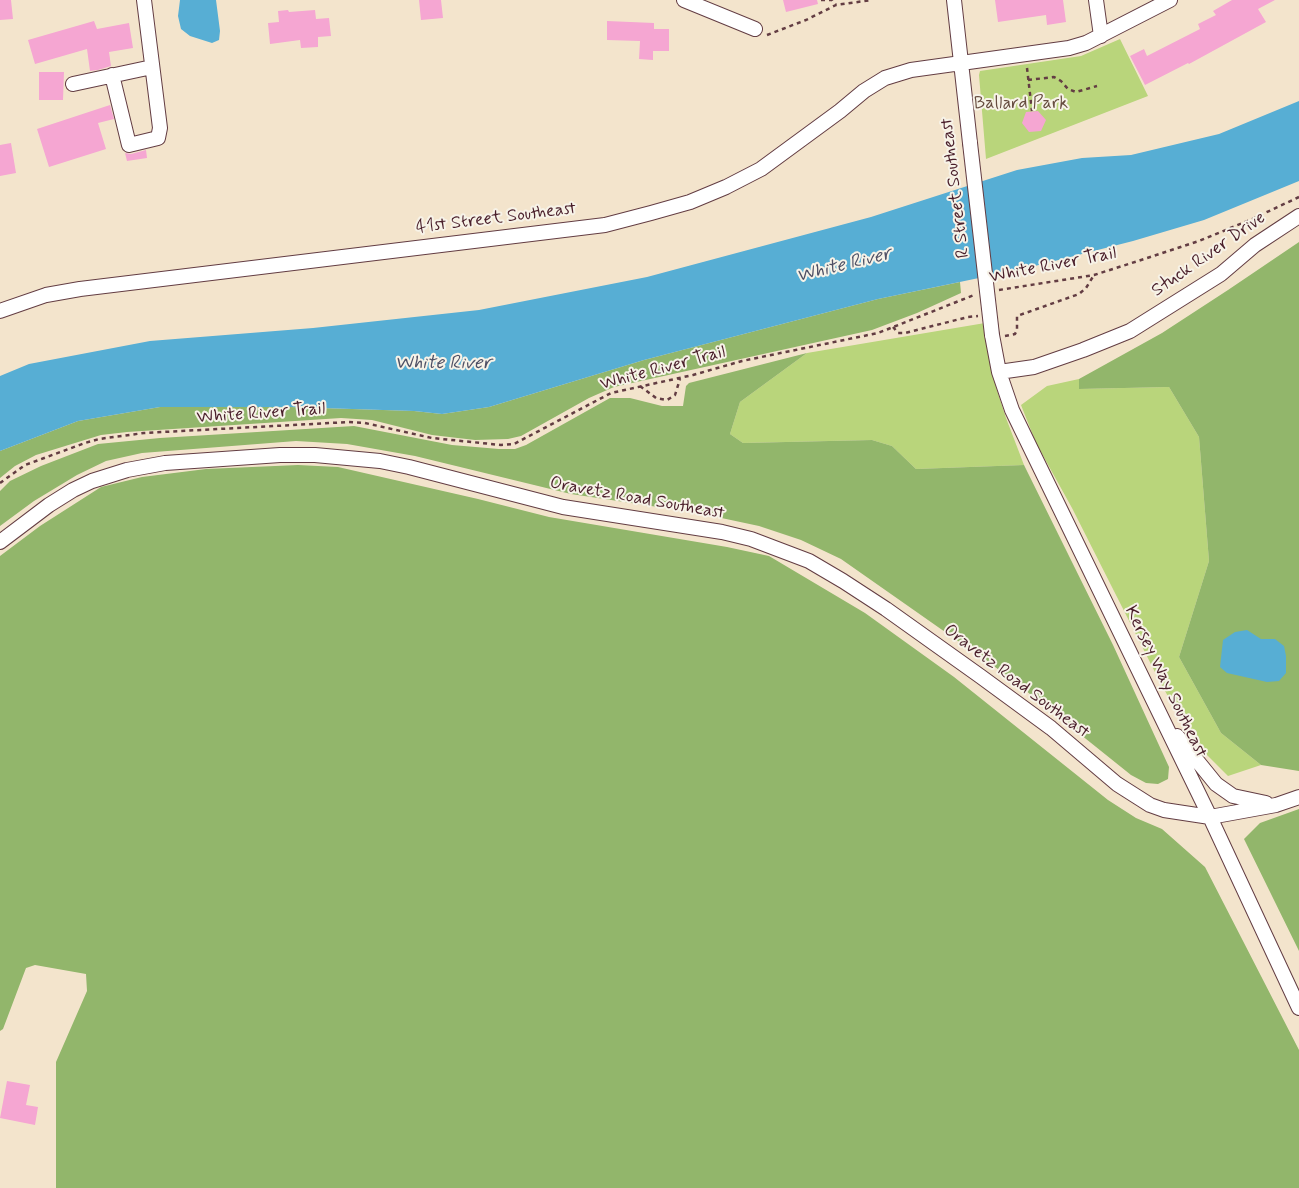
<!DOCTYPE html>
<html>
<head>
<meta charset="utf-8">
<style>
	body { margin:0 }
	canvas { display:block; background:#f3e4cc }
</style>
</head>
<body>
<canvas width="1299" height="1188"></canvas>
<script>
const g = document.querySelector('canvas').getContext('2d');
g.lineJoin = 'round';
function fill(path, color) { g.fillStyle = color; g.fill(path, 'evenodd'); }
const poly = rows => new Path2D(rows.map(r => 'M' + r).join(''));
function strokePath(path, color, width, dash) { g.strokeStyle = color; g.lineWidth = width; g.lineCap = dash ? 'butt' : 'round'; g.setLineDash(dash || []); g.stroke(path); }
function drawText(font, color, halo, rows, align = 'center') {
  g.font = font + ' Mynerve,sans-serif'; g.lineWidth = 4; g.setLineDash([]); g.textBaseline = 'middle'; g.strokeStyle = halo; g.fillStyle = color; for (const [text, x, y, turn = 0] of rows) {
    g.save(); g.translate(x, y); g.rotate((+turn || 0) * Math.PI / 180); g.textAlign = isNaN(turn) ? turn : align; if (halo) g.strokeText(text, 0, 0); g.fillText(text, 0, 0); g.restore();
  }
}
fill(poly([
	[1120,39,1148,96,986,159,979,75,980,71,1081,56],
	[985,323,996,387,1006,418,1024,465,916,469,892,446,872,440,743,443,730,434,740,402,807,353],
	[1079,379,1079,389,1169,387,1199,437,1209,561,1179,657,1221,733,1261,765,1228,776,1201,749,1185,726,1161,684,1072,508,1036,443,1021,405,1047,386]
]), '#b9d57b');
fill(poly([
	[1299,242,1299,771,1261,765,1221,733,1179,657,1209,561,1199,437,1169,387,1079,389,1079,379,1162,333,1228,290],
	[960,282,961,293,917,313,872,330,614,387,589,398,521,436,508,439,475,440,432,435,372,420,341,418,127,432,101,435,36,455,15,466,0,478,0,451,78,421,160,407,290,407,414,411,442,414,489,407,644,360,878,299],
	[807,353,740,402,730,434,743,443,872,440,892,446,916,469,1024,465,1113,645,1169,767,1168,779,1158,784,1146,783,1131,775,1005,674,841,559,801,540,759,526,698,513,571,494,415,456,347,444,296,441,142,453,106,461,77,475,34,501,0,526,0,491,10,481,41,466,98,444,160,438,354,426,452,445,499,449,515,449,526,445,610,398,630,398,662,406,683,406,686,386,689,383],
	[298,465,338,467,478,499,549,517,727,547,769,556,865,613,954,677,1108,800,1136,818,1162,829,1205,867,1299,1050,1299,1188,56,1188,56,1062,87,991,86,974,35,965,26,968,3,1029,0,1031,0,556,40,526,101,487,142,477,206,469],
	[1299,809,1299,951,1244,839,1260,823]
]), '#92b66b');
fill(poly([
	[180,0,216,0,220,31,219,40,212,43,190,36,181,29,178,16],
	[1299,101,1299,181,1204,220,1133,241,1027,268,878,299,644,360,489,407,442,414,414,411,290,407,160,407,78,421,0,451,0,376,29,364,150,341,313,328,479,310,647,277,871,217,1017,170,1082,158,1131,155,1219,134],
	[1247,630,1261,639,1275,639,1284,646,1286,656,1286,673,1279,681,1267,682,1227,673,1220,667,1223,640,1235,632]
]), '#57aed4');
fill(poly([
	[0,0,11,0,13,19,0,20],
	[419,0,441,0,443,18,421,20],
	[783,0,817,0,818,4,786,12],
	[995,0,1063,0,1066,22,1047,25,1046,15,998,22],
	[1232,0,1275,0,1258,9,1266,22,1189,64,1188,63,1145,85,1130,56,1144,49,1147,56,1200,29,1198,24,1216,15,1213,11],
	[288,10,289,12,315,10,316,19,329,18,331,36,318,37,318,47,301,48,300,40,270,44,268,23,279,22,278,11],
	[94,21,97,29,129,23,133,48,109,52,111,66,98,70,90,71,87,49,35,64,28,40],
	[607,21,654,23,654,29,669,29,669,51,653,51,653,60,639,59,640,41,607,40],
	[39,72,64,72,63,100,39,100],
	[110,105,114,119,98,123,106,149,49,167,37,129],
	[1038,111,1046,120,1041,131,1029,132,1022,123,1026,112],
	[11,143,16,173,0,176,0,145],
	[146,150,147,158,127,161,125,153,131,154],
	[7,1081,30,1085,26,1105,38,1107,35,1125,0,1118]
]), '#f5a6d2');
const minor = poly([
	[684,0,755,29],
	[954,0,970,143],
	[1096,0,1101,36],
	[112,75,129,145,158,138,160,128,144,0],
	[73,84,152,67],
	[0,311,46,295,80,289,605,225,651,213,690,202,726,187,761,169,840,111,864,91,885,78,911,70,1069,48,1086,43,1170,0],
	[992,335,999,372,1012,410,1210,817,1299,1008],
	[999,372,1034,367,1083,350,1130,331,1221,274,1255,245,1299,216],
	[0,542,49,505,73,490,92,481,127,470,165,463,280,455,315,455,380,461,409,467,563,507,722,532,751,539,809,561,843,581,886,609,980,676,1051,728,1117,784,1150,805,1164,810,1210,817,1276,805,1299,797],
	[1177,736,1216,784,1233,796,1266,803]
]);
strokePath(minor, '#633d43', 16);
strokePath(poly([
	[821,0,832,0,836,5],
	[767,35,806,20,836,5,872,0],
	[1027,68,1032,111],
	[1028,80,1054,77,1061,81,1068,89,1076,92,1097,86],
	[999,290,1094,275,1138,261,1199,241,1250,220,1299,197],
	[893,327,898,333,905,333,968,317,978,316],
	[1005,336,1015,334,1017,330,1017,316,1079,294,1086,288,1094,275],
	[640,386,656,398,667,400,675,395,680,379],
	[0,483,25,465,85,443,99,439,144,433,349,422,365,423,432,438,501,445,514,444,611,393,693,375,742,361,878,333,974,295]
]), '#633d43', 2.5, [4, 4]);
strokePath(minor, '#fff', 14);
const minorBridge = poly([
	[970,143,992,335]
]);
strokePath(minorBridge, '#633d43', 16, []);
strokePath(minorBridge, '#fff', 14);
drawText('18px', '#664c3f', '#f7f3e8', [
	["Ballard Park",1021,104]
]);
drawText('18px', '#4a1f2b', '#f7f3e8', [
	["R Street Southeast",956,188,-97],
	["41st Street Southeast",496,219,-7],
	["Stuck River Drive",1209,255,-35],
	["White River Trail",1053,266,-11],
	["White River Trail",663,369,-15],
	["White River Trail",261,414,-4],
	["Oravetz Road Southeast",637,499,10],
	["Oravetz Road Southeast",1016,682,37],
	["Kersey Way Southeast",1165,682,64]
]);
drawText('italic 19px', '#4f5166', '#f7f3e8', [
	["White River",844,266,-14],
	["White River",443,364]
]);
</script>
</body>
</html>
